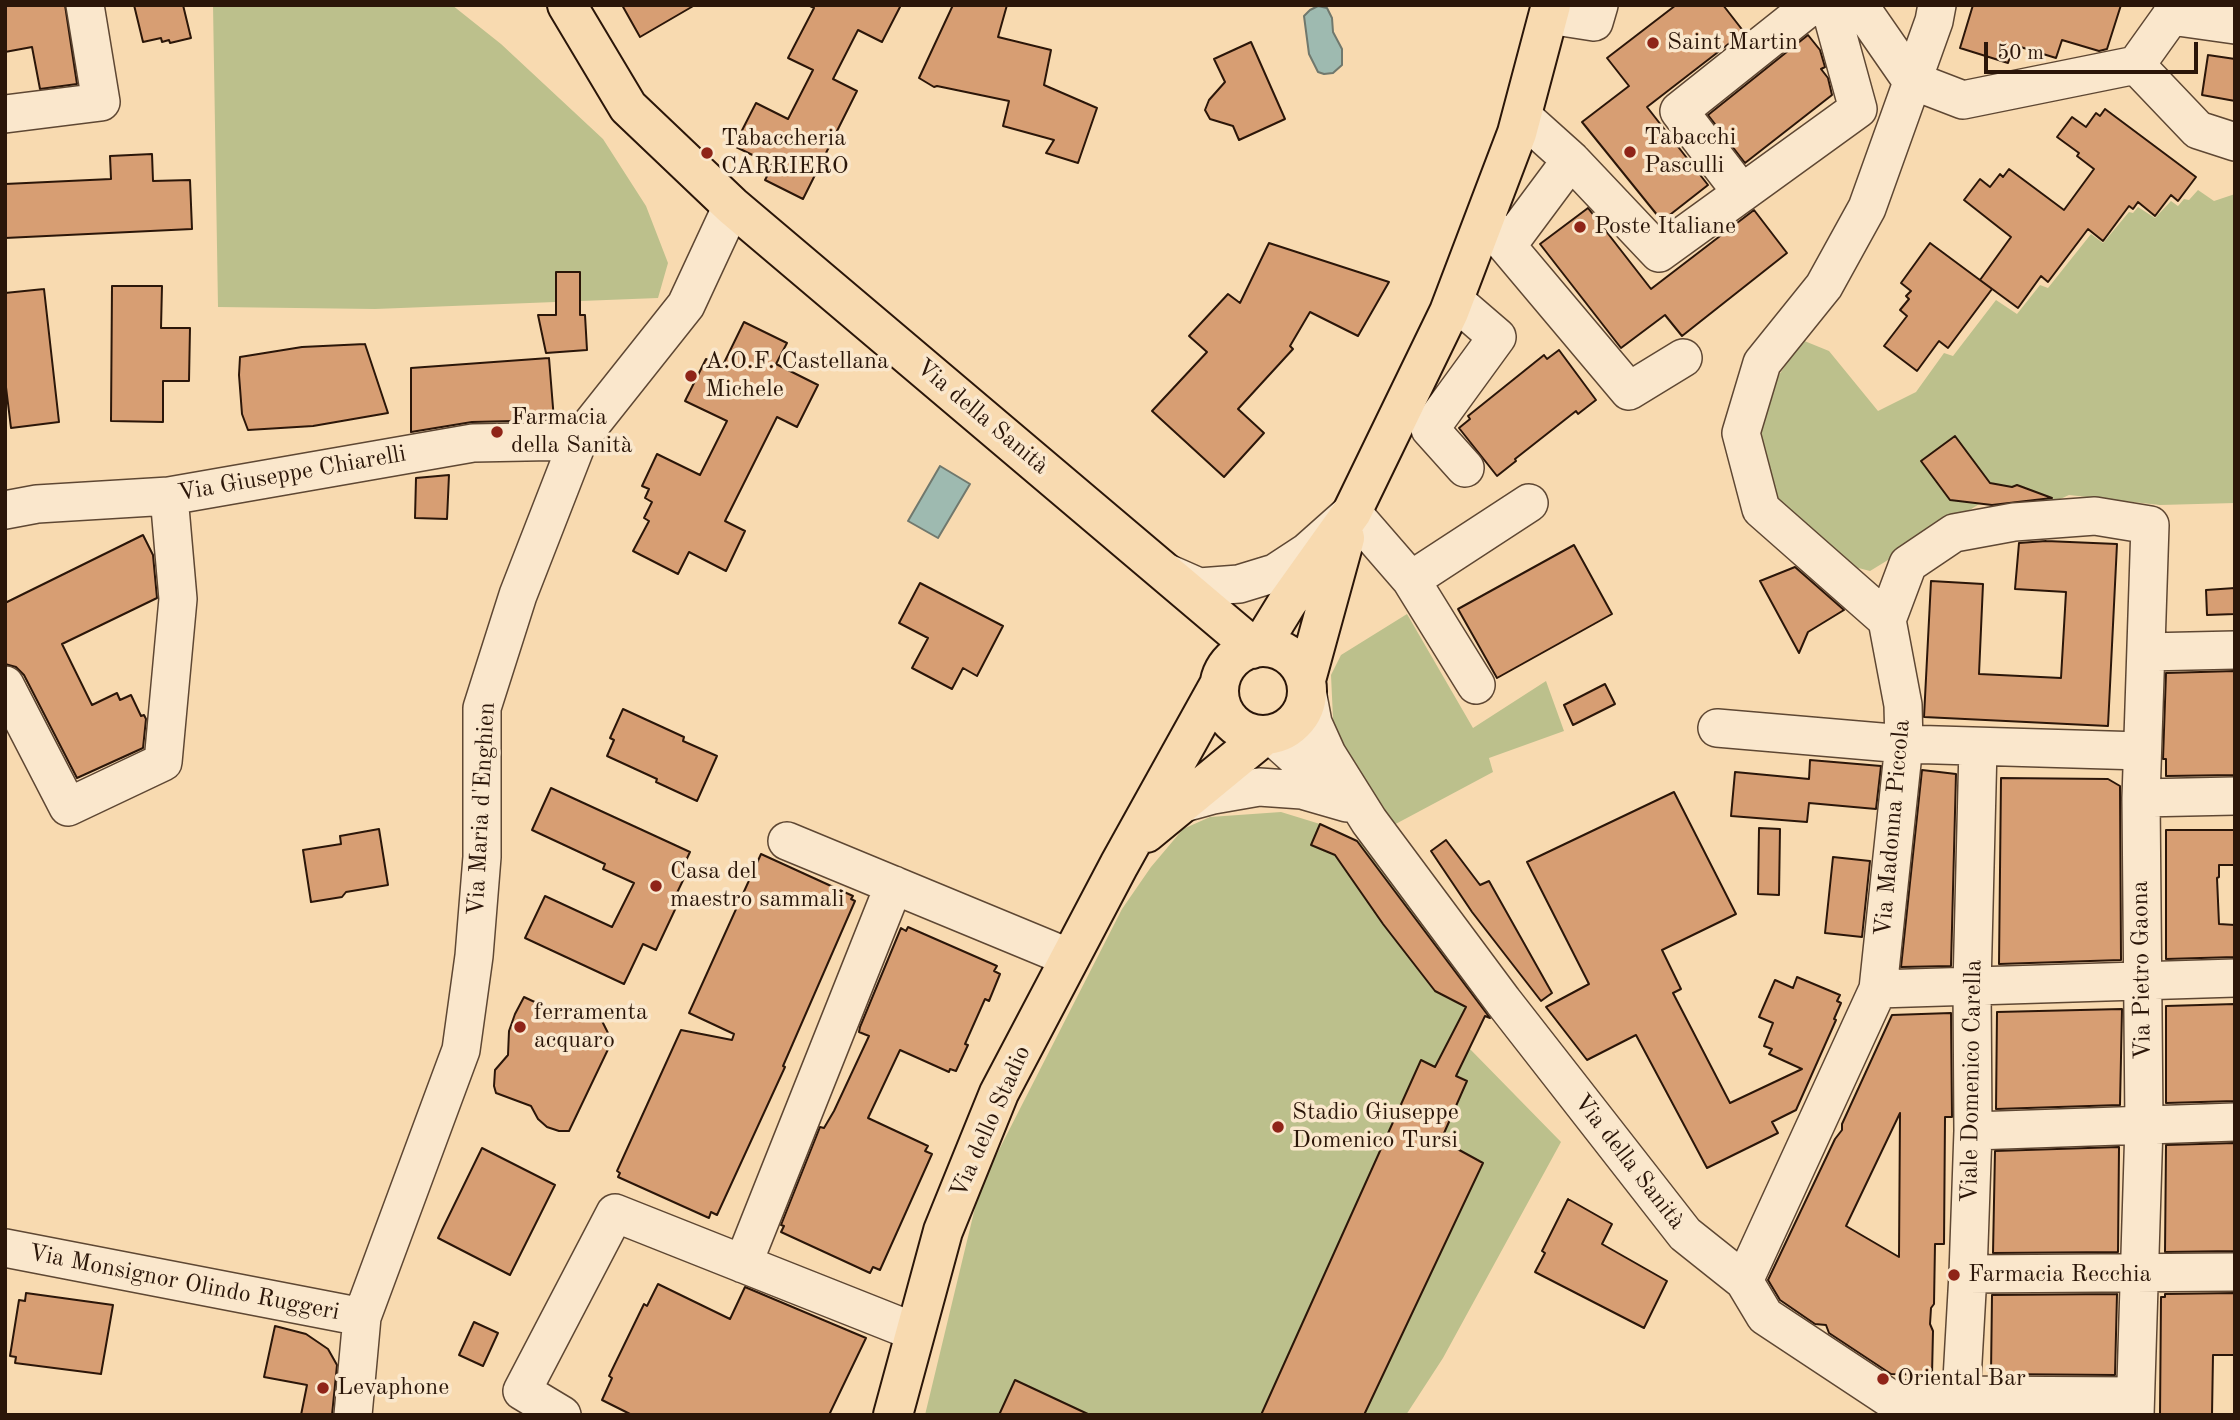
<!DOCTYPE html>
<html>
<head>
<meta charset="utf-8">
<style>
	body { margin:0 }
	#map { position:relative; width:2240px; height:1420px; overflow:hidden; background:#f8dab0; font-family:"Old Standard TT",serif }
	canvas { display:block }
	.frame { position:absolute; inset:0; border:7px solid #2b1609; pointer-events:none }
	.scale { position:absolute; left:1984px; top:42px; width:214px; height:32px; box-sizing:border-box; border:4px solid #2b1609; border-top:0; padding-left:9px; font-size:21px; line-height:24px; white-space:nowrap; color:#2b1609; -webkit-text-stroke:5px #fae7cc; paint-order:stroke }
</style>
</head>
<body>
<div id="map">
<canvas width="2240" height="1420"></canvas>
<div class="frame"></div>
<div class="scale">50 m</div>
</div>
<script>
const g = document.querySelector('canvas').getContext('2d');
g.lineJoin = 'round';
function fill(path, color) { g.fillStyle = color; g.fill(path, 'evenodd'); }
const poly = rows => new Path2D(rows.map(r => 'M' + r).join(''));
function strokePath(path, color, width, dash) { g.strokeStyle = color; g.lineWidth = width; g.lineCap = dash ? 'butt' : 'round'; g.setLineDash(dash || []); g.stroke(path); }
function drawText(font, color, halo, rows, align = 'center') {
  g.font = font + ' "Old Standard TT",serif'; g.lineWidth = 7; g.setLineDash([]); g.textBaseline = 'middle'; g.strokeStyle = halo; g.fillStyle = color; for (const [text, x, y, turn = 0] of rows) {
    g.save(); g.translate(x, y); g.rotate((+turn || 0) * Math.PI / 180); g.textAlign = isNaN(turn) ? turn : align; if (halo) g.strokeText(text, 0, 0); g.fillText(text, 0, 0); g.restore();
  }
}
fill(poly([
	[213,5,452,5,501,44,603,139,646,206,668,263,658,298,375,309,218,307],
	[2198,190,2214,201,2235,194,2235,503,2160,505,2069,495,2036,510,1981,503,1870,571,1816,557,1761,509,1741,433,1802,340,1829,351,1878,411,1916,392,1944,353,1953,356,1996,300,2017,314,2040,285,2048,288,2091,234,2103,243,2129,212,2133,213,2138,207,2155,218,2171,201,2178,206,2184,199,2189,200],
	[1407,614,1473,728,1546,681,1564,731,1489,758,1493,772,1390,827,1334,740,1331,675,1341,655],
	[1281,812,1320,824,1367,845,1379,868,1488,1007,1469,1048,1561,1142,1443,1358,1406,1415,925,1415,980,1187,1122,909,1151,867,1183,829,1210,817]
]), '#bcc08c');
const water = poly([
	[1318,6,1327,8,1332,18,1333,32,1342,49,1342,65,1333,73,1324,74,1318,72,1309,54,1304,16,1310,10,1318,6],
	[940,466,970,484,938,538,908,521,940,466]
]);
fill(water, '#9ebab0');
strokePath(water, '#70786d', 2);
const building = poly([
	[5,5,65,5,77,84,40,89,32,47,5,52,5,5],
	[134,5,183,5,191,38,170,43,169,40,162,42,161,38,143,42,134,5],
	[622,5,695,5,640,37,622,5],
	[808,5,901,5,882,42,858,30,833,79,857,91,803,199,765,180,773,165,734,146,756,103,788,119,813,70,788,58,814,8,808,5],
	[953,5,1007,5,998,37,1051,50,1044,85,1097,108,1078,163,1046,153,1054,140,1003,126,1009,101,937,86,934,87,919,78,953,5],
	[1676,5,1723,5,1744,32,1647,107,1708,185,1662,221,1582,122,1629,86,1607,58,1676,5],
	[1973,5,2121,5,2107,49,2099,51,2062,40,2056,58,2014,45,2008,63,1960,48,1973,5],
	[1808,35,1820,50,1825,67,1821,69,1828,78,1832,95,1745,163,1708,115,1808,35],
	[1251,42,1285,119,1239,140,1233,126,1210,119,1205,110,1209,100,1225,82,1214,59,1251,42],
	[2208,55,2235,59,2235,101,2202,95,2208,55],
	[2105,109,2196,177,2178,201,2171,195,2155,216,2138,202,2133,209,2129,206,2103,241,2088,229,2048,282,2041,276,2018,308,1980,280,2011,237,1964,200,1980,179,1990,187,2000,174,2003,177,2009,169,2064,210,2094,169,2077,156,2079,153,2057,137,2072,117,2086,127,2096,113,2100,116,2105,109],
	[152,154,153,181,190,180,192,229,5,238,5,184,111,179,110,156,152,154],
	[1588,208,1651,289,1754,210,1787,253,1682,336,1665,315,1621,348,1540,244,1588,208],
	[1269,243,1389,282,1358,336,1310,312,1290,346,1293,349,1238,409,1264,433,1224,477,1152,411,1207,352,1189,336,1228,294,1240,303,1269,243],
	[1930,243,1992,289,1948,348,1939,341,1917,371,1884,346,1907,316,1900,310,1909,299,1906,296,1911,291,1901,283,1930,243],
	[556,272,580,272,580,315,585,315,587,350,546,353,538,315,556,315,556,272],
	[112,286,162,286,161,328,190,328,189,381,163,381,163,422,111,421,112,286],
	[44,289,59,422,11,428,5,379,5,293,44,289],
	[744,322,787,343,776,364,818,385,797,427,777,417,725,521,745,531,726,571,689,552,678,574,633,551,649,521,644,518,652,502,645,498,649,489,642,486,657,454,700,475,727,421,685,401,706,359,722,367,744,322],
	[365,344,388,413,313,426,248,430,242,414,239,375,240,357,302,347,365,344],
	[1559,350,1596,400,1578,414,1576,411,1515,459,1516,461,1497,476,1459,428,1470,419,1468,416,1544,355,1547,359,1559,350],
	[549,358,554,420,472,422,411,432,411,368,549,358],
	[1955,436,1990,483,2012,487,2017,485,2052,498,1992,505,1950,500,1921,461,1955,436],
	[449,475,447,519,415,518,416,478,449,475],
	[143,535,153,555,157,598,62,644,92,705,117,693,120,700,131,695,141,716,144,715,146,719,143,748,77,778,24,675,16,667,5,664,5,603,143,535],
	[2046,541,2117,544,2108,726,1924,717,1931,581,1983,584,1979,674,2061,678,2066,592,2015,589,2019,543,2046,541],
	[1574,545,1612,614,1497,678,1458,609,1574,545],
	[1795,567,1844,610,1808,632,1799,653,1760,581,1795,567],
	[920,583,1003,626,977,676,963,668,952,689,912,668,928,638,899,623,920,583],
	[2235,588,2235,614,2207,615,2206,590,2235,588],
	[2235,671,2235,775,2166,776,2166,759,2163,759,2166,673,2235,671],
	[1605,684,1615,704,1573,725,1564,705,1605,684],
	[623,709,684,737,683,741,717,756,697,801,656,782,657,779,607,756,614,740,610,738,623,709],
	[1810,760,1881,766,1876,809,1809,803,1807,822,1731,816,1735,772,1809,779,1810,760],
	[1922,770,1956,774,1951,966,1901,967,1922,770],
	[2001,778,2108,779,2120,786,2121,960,1999,964,2001,778],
	[551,788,690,852,682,869,687,872,675,897,680,899,656,950,643,944,624,984,525,938,545,896,612,927,634,883,603,869,605,864,532,830,551,788],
	[1674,792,1736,914,1662,950,1681,989,1673,993,1730,1103,1802,1069,1769,1054,1772,1049,1764,1046,1773,1023,1759,1017,1775,980,1793,988,1797,977,1840,995,1837,1001,1841,1003,1834,1019,1836,1020,1796,1110,1772,1122,1778,1133,1707,1168,1636,1035,1587,1060,1546,1007,1589,984,1527,862,1674,792],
	[1320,824,1357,841,1490,1018,1485,1016,1456,1076,1467,1081,1441,1140,1483,1163,1364,1415,1261,1415,1421,1060,1435,1067,1466,1007,1435,991,1383,924,1335,855,1311,845,1320,824],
	[1759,828,1780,829,1779,895,1758,894,1759,828],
	[379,829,388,885,346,892,342,897,311,902,303,850,341,844,340,836,379,829],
	[2166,830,2235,830,2235,865,2219,865,2219,877,2217,878,2219,924,2235,925,2235,957,2166,959,2166,830],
	[1446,840,1480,885,1489,881,1552,993,1541,1001,1472,912,1431,851,1446,840],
	[761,854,853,896,851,899,855,901,783,1066,785,1067,717,1215,711,1212,709,1218,618,1177,620,1173,617,1171,681,1030,732,1040,734,1034,689,1013,761,854],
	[1833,857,1870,861,1862,937,1825,933,1833,857],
	[908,927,997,966,994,971,1000,974,989,1001,985,999,965,1044,968,1045,956,1071,950,1069,949,1072,900,1050,868,1118,928,1146,925,1151,932,1154,880,1270,873,1267,870,1273,781,1232,784,1226,781,1225,820,1127,824,1128,834,1111,869,1036,859,1032,860,1027,901,928,906,931,908,927],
	[524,997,571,1019,587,1014,599,1015,612,1041,569,1131,559,1131,547,1127,538,1119,531,1106,496,1093,494,1086,495,1070,508,1055,509,1031,515,1014,524,997],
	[2235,1004,2235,1101,2166,1103,2166,1006,2235,1004],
	[2122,1009,2120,1105,1996,1109,1997,1012,2122,1009],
	[1951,1013,1952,1117,1945,1117,1944,1244,1935,1244,1934,1304,1931,1308,1930,1324,1933,1331,1932,1375,1891,1374,1829,1333,1826,1325,1815,1324,1780,1300,1768,1280,1835,1139,1842,1130,1842,1124,1892,1015,1951,1013],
	[1900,1113,1899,1257,1846,1226,1900,1113],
	[2235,1143,2235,1251,2165,1252,2166,1145,2235,1143],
	[2119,1147,2118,1252,1993,1253,1995,1151,2119,1147],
	[482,1148,555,1185,510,1275,438,1238,482,1148],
	[1568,1199,1612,1224,1602,1244,1667,1281,1644,1328,1535,1272,1545,1253,1542,1251,1568,1199],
	[658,1284,730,1319,745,1287,866,1338,829,1415,632,1415,602,1400,612,1378,609,1376,644,1304,647,1306,658,1284],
	[26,1293,113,1305,101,1374,15,1363,16,1357,10,1356,19,1300,25,1301,26,1293],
	[2235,1293,2235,1355,2213,1355,2212,1415,2160,1415,2161,1297,2165,1297,2165,1294,2235,1293],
	[2117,1294,2115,1375,1991,1374,1992,1295,2117,1294],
	[474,1322,498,1333,483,1366,459,1355,474,1322],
	[275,1326,306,1334,328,1349,337,1365,332,1415,301,1415,307,1385,264,1377,275,1326],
	[1015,1380,1090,1415,999,1415,1015,1380]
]);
fill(building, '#d79e73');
strokePath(building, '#2b1609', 2);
const minor = poly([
	[1859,5,1911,80],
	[1549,15,1594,22,1599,5],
	[2171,16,2235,25],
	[2136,65,2198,130,2235,142],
	[1911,80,1963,100,2136,65,2171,16,2174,5],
	[5,114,101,102,85,5],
	[1522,116,1571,160,1659,253,1858,109,1833,18,1823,5],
	[1742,193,1679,111,1812,5],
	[1485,220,1629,391,1683,358],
	[1507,246,1571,160],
	[1454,300,1497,337,1430,429,1465,468],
	[5,510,37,504,169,496,473,443,578,441],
	[1165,572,1199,587,1239,584,1275,573,1307,552,1352,512,1411,580,1529,503],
	[1411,580,1476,685],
	[1887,620,1908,564,1954,533,2014,522,2095,516,2150,525,2141,798,2144,1125,2135,1415],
	[2146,652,2235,650],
	[5,685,68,807,163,762,178,599,169,496],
	[1307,691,1313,723,1327,754,1369,821,1503,1001,1685,1234,1744,1281,1765,1316,1892,1400,1962,1395,2135,1396],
	[1717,728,1904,744,2142,751],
	[1271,735,1341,798],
	[2141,798,2235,796],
	[1184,803,1213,795,1259,787,1302,790,1347,803],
	[787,841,1070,958],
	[1878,989,2235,978],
	[1973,1131,2235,1122],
	[5,1248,362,1317],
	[743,1264,894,885],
	[1968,1274,2235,1272],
	[1744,1281,1878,989,1904,744,1903,705,1887,620,1761,509,1741,433,1762,363,1824,286,1867,208,1934,21,1937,5],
	[353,1415,362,1317,461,1050,474,956,482,857,482,708,518,595,578,441,686,305,732,206],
	[562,1415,522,1391,615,1213,915,1332],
	[1960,1415,1968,1274,1973,1131,1972,986,1978,747]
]);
const major = poly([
	[567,5,628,107,732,206,1240,636,1252,649],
	'1219 691a44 44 0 1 1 88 0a44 44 0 1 1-88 0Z',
	[1260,647,1287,603,1352,512,1449,312,1517,133,1551,5],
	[1306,680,1345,538],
	[1146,833,1265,735],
	[893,1415,943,1231,999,1093,1119,865,1219,685]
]);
strokePath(minor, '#5e4733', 40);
strokePath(major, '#2b1609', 42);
strokePath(minor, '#fae7cc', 37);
strokePath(major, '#f8dab0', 38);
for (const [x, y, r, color] of [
	[1653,43,7,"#8f2418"],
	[1630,152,7,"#8f2418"],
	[707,153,7,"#8f2418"],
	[1580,227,7,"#8f2418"],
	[691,376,7,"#8f2418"],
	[497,432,7,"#8f2418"],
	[656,886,7,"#8f2418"],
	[520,1027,7,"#8f2418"],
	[1278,1127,7,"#8f2418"],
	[1954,1275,7,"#8f2418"],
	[1883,1379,7,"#8f2418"],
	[323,1388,7,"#8f2418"]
]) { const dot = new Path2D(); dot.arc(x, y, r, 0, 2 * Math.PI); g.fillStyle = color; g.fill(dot); strokePath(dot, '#fae7cc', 2.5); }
drawText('24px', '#2b1609', '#fae7cc', [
	["Saint Martin",1667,43],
	["Tabacchi",1644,138],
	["Pasculli",1644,166],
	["Tabaccheria",721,139],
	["CARRIERO",721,167],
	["Poste Italiane",1594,227],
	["A.O.F. Castellana",705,362],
	["Michele",705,390],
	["Farmacia",511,418],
	["della Sanità",511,446],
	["Casa del",670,872],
	["maestro sammali",670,900],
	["ferramenta",534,1013],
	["acquaro",534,1041],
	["Stadio Giuseppe",1292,1113],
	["Domenico Tursi",1292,1141],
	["Farmacia Recchia",1968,1275],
	["Oriental Bar",1897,1379],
	["Levaphone",337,1388]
], 'left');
drawText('24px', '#2b1609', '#fae7cc', [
	["Via della Sanità",982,417,40],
	["Via Giuseppe Chiarelli",292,474,-10],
	["Via Maria d'Enghien",482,809,-87],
	["Via Madonna Piccola",1893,828,-85],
	["Via Pietro Gaona",2142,970,-91],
	["Viale Domenico Carella",1972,1081,-89],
	["Via dello Stadio",991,1122,-66],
	["Via della Sanità",1629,1162,52],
	["Via Monsignor Olindo Ruggeri",184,1283,11]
]);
</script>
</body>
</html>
